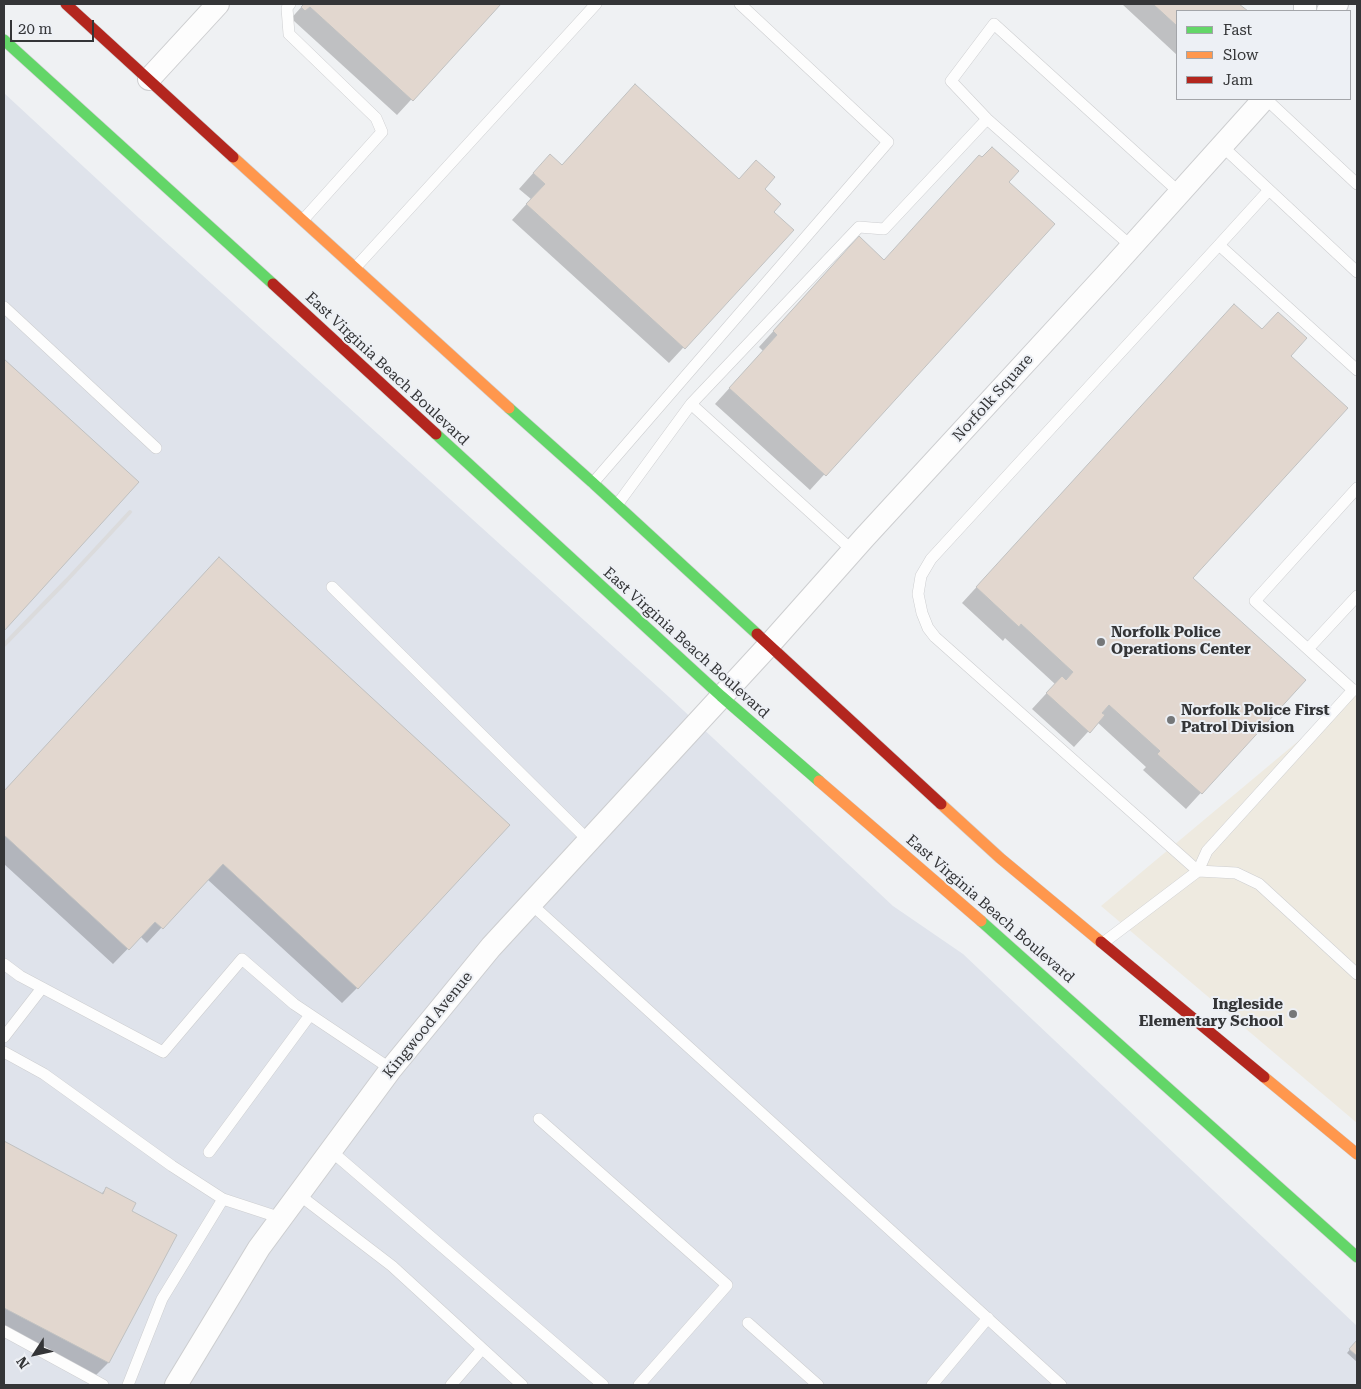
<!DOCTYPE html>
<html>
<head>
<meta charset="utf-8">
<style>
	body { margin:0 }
	#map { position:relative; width:1361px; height:1389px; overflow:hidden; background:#eff1f3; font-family:"Roboto Serif",serif }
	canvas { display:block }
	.frame { position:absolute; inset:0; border:5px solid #343537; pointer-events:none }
	.legend { position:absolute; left:1176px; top:10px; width:175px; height:90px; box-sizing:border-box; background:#edf0f5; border:1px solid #a3a5a9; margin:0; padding:6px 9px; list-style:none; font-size:15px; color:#343537 }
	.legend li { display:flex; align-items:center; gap:10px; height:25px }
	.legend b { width:25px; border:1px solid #a3a5a9 }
	.north { position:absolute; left:10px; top:1329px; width:50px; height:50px; -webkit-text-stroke:4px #edf0f5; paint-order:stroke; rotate:235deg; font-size:14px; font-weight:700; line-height:20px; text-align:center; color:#343537 }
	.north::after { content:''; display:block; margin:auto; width:18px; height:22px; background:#343537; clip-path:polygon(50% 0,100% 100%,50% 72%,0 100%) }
	.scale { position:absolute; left:10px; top:20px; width:84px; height:22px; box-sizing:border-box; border:2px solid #343537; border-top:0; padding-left:6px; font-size:15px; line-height:18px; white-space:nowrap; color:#343537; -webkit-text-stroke:4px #edf0f5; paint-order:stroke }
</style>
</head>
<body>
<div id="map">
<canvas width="1361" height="1389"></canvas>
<div class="frame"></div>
<ul class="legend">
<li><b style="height:6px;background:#63d668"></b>Fast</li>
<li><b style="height:6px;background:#ff974d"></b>Slow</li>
<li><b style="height:6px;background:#b3261e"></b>Jam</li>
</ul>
<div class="north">N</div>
<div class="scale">20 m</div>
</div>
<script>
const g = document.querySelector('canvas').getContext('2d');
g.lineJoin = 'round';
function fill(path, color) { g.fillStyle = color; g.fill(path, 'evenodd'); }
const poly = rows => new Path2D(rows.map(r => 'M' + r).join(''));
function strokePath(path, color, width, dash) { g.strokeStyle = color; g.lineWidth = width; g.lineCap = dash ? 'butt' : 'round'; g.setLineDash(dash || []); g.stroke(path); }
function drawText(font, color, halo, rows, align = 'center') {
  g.font = font + ' "Roboto Serif",serif'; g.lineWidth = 4; g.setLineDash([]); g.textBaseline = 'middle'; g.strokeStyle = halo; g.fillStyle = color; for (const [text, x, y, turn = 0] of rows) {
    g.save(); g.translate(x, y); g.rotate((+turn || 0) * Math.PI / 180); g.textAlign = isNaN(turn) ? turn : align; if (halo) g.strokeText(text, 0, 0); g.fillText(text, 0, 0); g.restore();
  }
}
fill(poly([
	[4,93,139,218,669,697,893,906,963,954,1357,1326,1357,1385,4,1385]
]), '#dfe3eb');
fill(poly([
	[1357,692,1357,1123,1101,906]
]), '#eeeae0');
fill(poly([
	[304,4,499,4,397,115,294,21,290,25,287,23],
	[1122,4,1238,4,1246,11,1177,11,1177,55],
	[620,101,738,180,763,189,772,212,792,230,669,363,512,220,531,199,519,189,535,171,561,166],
	[1008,182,1053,224,810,490,715,404,763,351,759,347,844,253,884,261],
	[1234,305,1289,356,1191,578,1304,680,1186,809,1143,770,1146,767,1097,722,1074,747,1032,709,1055,684,1005,638,1003,641,962,603],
	[4,360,137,482,4,629],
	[205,574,357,988,342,1003,207,879,147,943,140,936,113,964,4,864,4,792],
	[4,1143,101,1194,107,1188,130,1211,176,1235,108,1363,93,1378,4,1330],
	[1357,1341,1357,1362,1347,1353]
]), '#0003');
const building = poly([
	[304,4,501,4,413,101,310,7,305,11,301,7,304,4],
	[1153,4,1239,4,1248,11,1177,11,1177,26,1153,4],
	[635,84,739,179,756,160,775,177,765,189,781,204,774,212,794,230,685,349,526,204,545,184,533,173,550,154,562,165,635,84],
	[992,147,1019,171,1009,182,1055,224,826,476,729,388,777,335,773,331,859,236,884,260,979,155,982,157,992,147],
	[1234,304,1262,329,1278,312,1307,338,1291,356,1348,408,1193,578,1306,680,1202,794,1157,754,1160,751,1109,705,1102,713,1105,715,1090,733,1046,693,1062,676,1066,680,1073,672,1021,624,1019,627,976,587,1234,304],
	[4,359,139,482,4,631,4,359],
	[219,557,510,825,358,989,223,864,163,929,155,922,129,950,4,835,4,791,219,557],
	[4,1141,103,1194,106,1187,136,1203,132,1211,177,1235,109,1363,4,1308,4,1141],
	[1357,1340,1357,1356,1349,1349,1357,1340]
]);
fill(building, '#e2d7cf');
strokePath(building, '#c0c1c1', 1);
const lane = poly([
	[290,4,287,8,289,34,376,118,382,132,303,220],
	[1266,99,1357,184],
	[1222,146,1357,272],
	[1219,245,1269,190],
	[1131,246,987,119,951,81,994,24,1179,192],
	[355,268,596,4],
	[4,307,156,448],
	[691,404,859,227,884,229,987,119],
	[593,483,888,142,740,4],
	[1357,488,1255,601,1353,690,1357,690],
	[617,505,691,404,853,551],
	[332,587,588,840],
	[1308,649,1357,596],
	[1353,690,1207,851,1198,871,935,637,928,628,922,613,918,594,921,576,931,559,1219,245,1357,370],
	[530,903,1061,1385],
	[1103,943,1198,871,1236,873,1259,884,1357,974],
	[4,964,20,976,163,1052,242,959,294,1004,391,1069],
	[4,1037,42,988],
	[4,1052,44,1074,172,1166,223,1199,281,1218],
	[539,1119,727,1285,639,1385],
	[330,1150,603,1385],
	[209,1152,310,1015],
	[298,1194,392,1266,522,1385],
	[748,1323,818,1385],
	[4,1331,103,1385],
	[128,1385,162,1299,223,1199],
	[451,1385,482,1349],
	[932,1385,988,1318]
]);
const street = poly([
	[1305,11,1305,4],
	[1328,11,1337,4],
	[149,79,218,4],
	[176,1385,259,1248,391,1069,491,947,769,645,864,538,1105,276,1264,99]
]);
const fast = poly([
	[4,40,273,284],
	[509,408,593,483,757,634],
	[436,434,721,696,819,781],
	[981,921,1357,1257]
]);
const slow = poly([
	[233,157,509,408],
	[819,781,981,921],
	[941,804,1000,858,1101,942],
	[1264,1077,1357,1154]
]);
const jam = poly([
	[66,4,233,157],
	[273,284,436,434],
	[757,634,941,804],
	[1101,942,1264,1077]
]);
strokePath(lane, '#cdced0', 12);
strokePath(street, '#cdced0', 24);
strokePath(fast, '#cdced0', 12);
strokePath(slow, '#cdced0', 12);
strokePath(jam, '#cdced0', 12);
strokePath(lane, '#fdfdfd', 11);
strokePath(street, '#fdfdfd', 22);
strokePath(fast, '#63d668', 11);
strokePath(slow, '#ff974d', 11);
strokePath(jam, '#b3261e', 11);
strokePath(poly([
	[4,645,67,580,130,512]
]), '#dbdbdc', 4);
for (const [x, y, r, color] of [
	[1101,642,5,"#757779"],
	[1171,720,5,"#757779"],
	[1293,1014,5,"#757779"]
]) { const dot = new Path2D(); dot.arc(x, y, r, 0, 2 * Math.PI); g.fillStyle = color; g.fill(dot); strokePath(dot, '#edf0f5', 2); }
drawText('15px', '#343537', '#edf0f5', [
	["East Virginia Beach Boulevard",387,369,43],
	["Norfolk Square",993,398,-48],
	["East Virginia Beach Boulevard",686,643,42],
	["East Virginia Beach Boulevard",990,909,41],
	["Kingwood Avenue",428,1025,-51]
]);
drawText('bold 15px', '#343537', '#edf0f5', [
	["Norfolk Police",1111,633],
	["Operations Center",1111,650],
	["Norfolk Police First",1181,711],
	["Patrol Division",1181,728],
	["Ingleside",1283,1005,"right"],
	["Elementary School",1283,1022,"right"]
], 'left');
</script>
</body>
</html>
